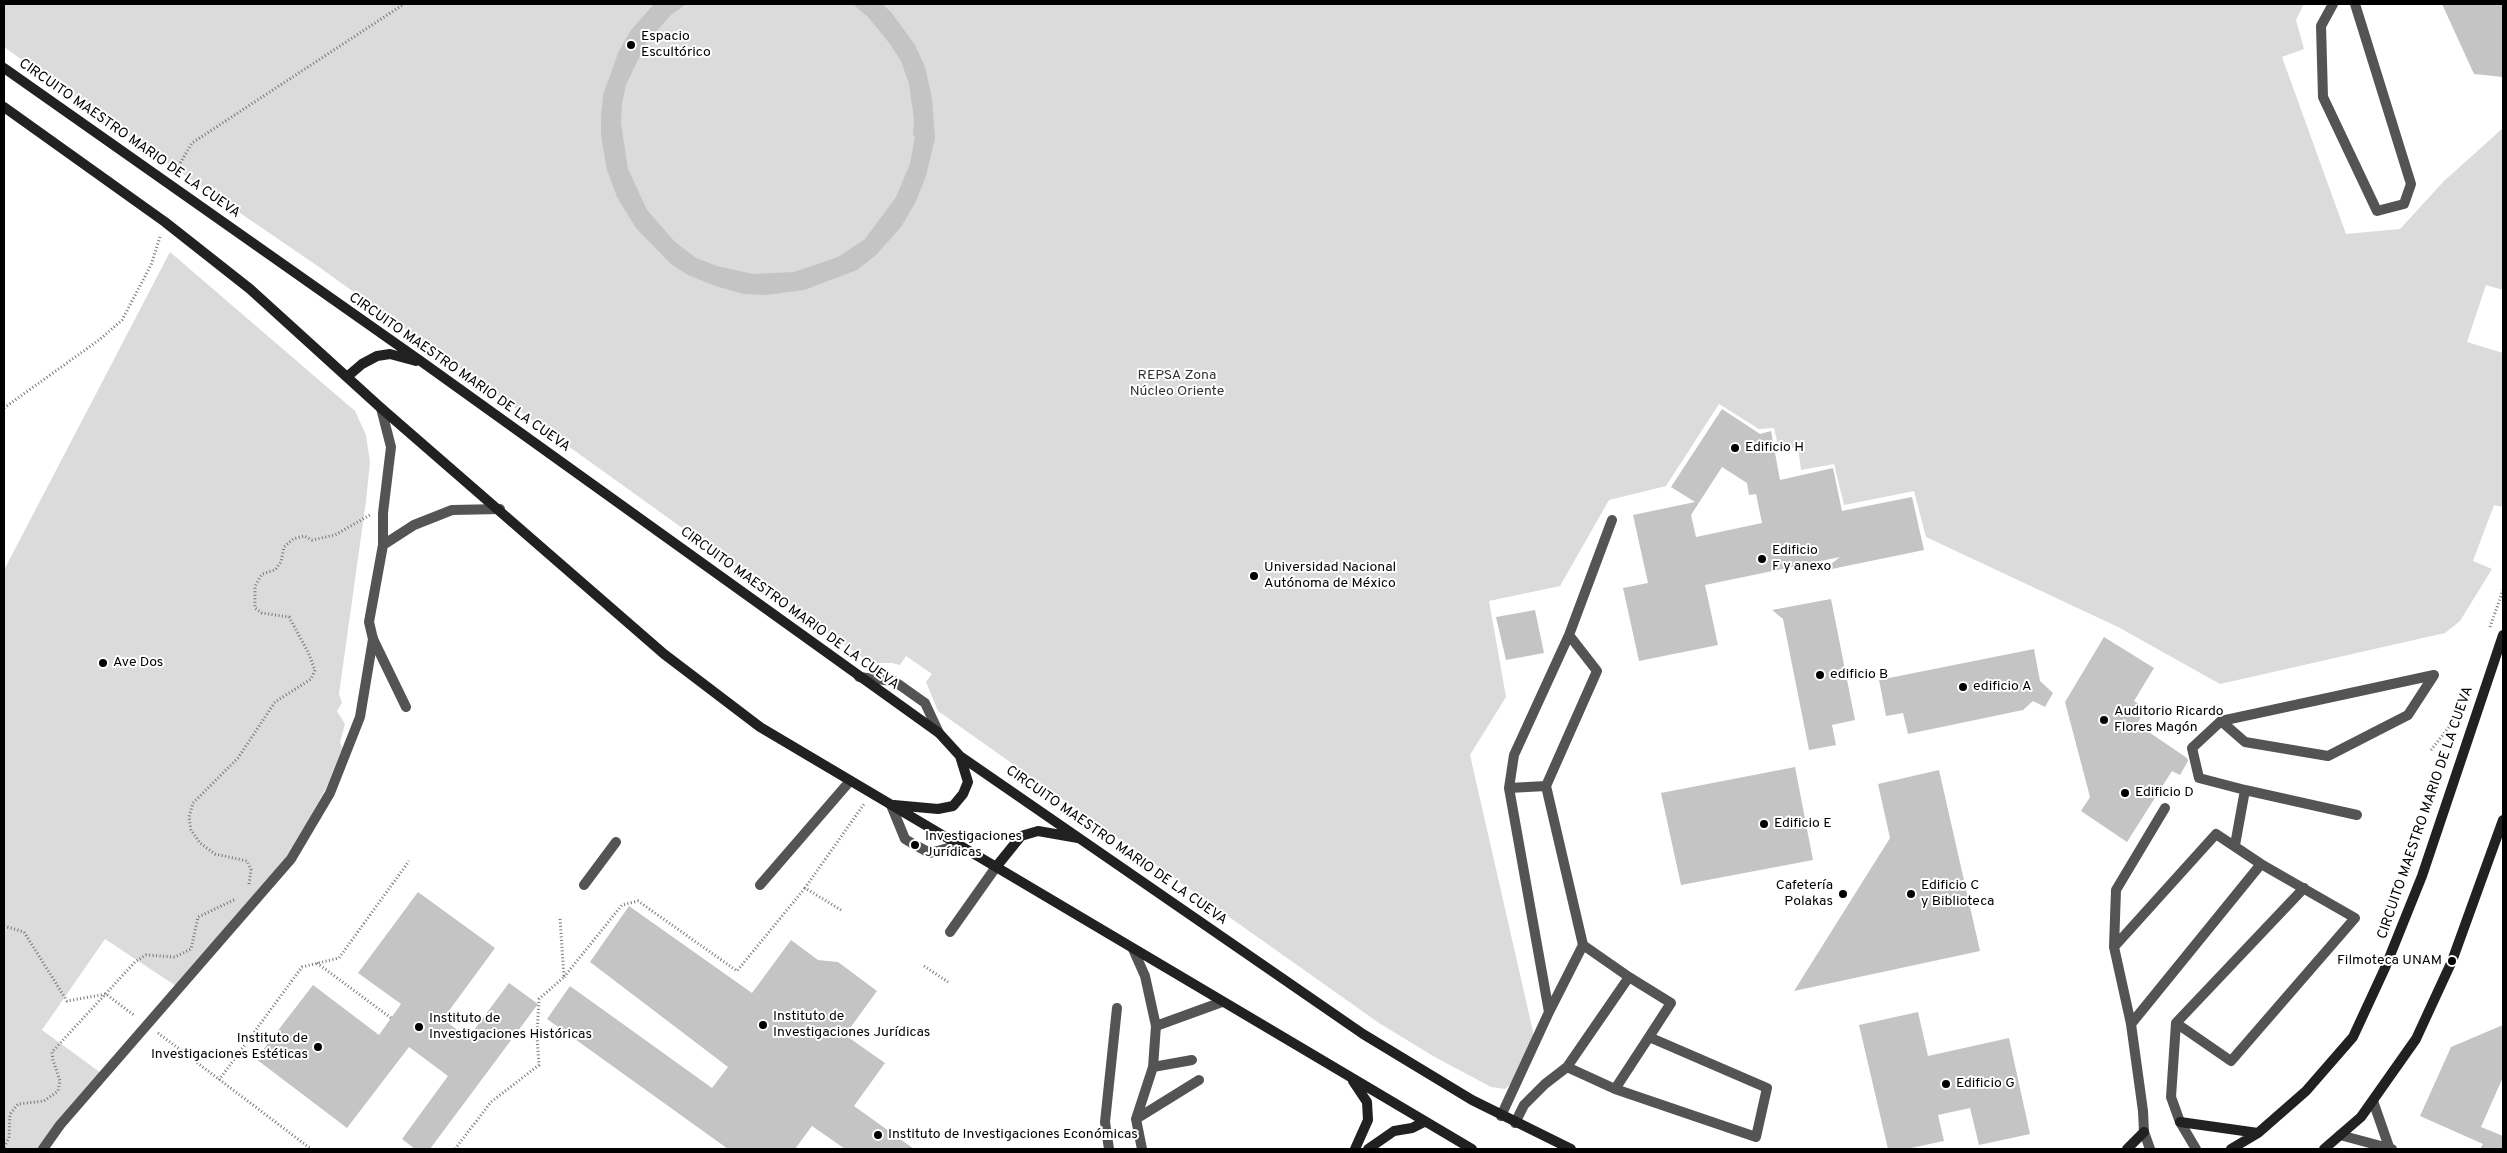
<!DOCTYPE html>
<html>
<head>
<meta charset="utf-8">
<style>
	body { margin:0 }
	#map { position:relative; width:2507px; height:1153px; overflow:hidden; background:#fff; font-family:Overpass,sans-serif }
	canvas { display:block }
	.frame { position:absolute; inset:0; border:5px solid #000; pointer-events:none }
</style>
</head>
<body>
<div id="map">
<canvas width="2507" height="1153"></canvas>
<div class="frame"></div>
</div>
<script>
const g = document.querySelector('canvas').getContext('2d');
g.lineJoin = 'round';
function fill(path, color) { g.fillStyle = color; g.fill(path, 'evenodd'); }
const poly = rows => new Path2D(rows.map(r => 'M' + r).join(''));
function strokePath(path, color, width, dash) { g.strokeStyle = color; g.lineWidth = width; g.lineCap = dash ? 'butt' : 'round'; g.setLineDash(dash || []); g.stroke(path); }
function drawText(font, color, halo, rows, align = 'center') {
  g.font = font + ' Overpass,sans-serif'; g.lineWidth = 4; g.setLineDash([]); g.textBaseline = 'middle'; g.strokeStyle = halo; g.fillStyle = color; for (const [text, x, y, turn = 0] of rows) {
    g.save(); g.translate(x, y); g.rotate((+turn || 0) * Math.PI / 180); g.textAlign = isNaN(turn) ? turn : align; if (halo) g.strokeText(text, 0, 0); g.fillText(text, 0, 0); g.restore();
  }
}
fill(poly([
	[4,4,2304,4,2296,20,2304,49,2282,57,2346,234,2400,229,2444,181,2503,128,2503,290,2486,285,2467,342,2503,353,2503,507,2494,505,2473,561,2492,569,2460,621,2445,633,2220,684,2118,627,1926,537,1914,491,1844,505,1834,464,1801,470,1798,447,1779,450,1774,428,1759,429,1719,404,1666,486,1609,500,1560,586,1489,601,1506,697,1470,755,1534,1036,1512,1083,1505,1089,1491,1087,1433,1056,1379,1023,938,711,926,682,932,674,906,656,900,665,892,663,870,663,319,267,164,161,4,47],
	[170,252,355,411,366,435,370,462,366,501,339,694,342,703,337,711,345,724,340,742,342,748,327,786,288,858,176,986,105,939,42,1030,101,1073,58,1121,37,1149,4,1149,4,570]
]), '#dbdbdb');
fill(poly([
	[654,4,686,4,671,15,646,43,626,85,622,104,621,123,628,169,647,210,675,242,696,258,717,266,753,274,794,272,838,257,865,239,896,197,910,164,915,136,913,135,914,119,909,84,901,61,890,44,868,17,853,4,882,4,891,12,915,45,925,67,932,98,935,138,926,176,915,203,901,227,876,255,857,270,804,290,766,295,744,294,715,286,688,275,671,264,636,228,617,197,607,170,601,136,601,117,603,95,618,53,631,30],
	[2442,4,2503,4,2503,77,2474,74],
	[1722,409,1760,434,1771,431,1780,480,1833,468,1842,511,1912,497,1924,550,1822,571,1840,557,1705,585,1718,645,1639,661,1623,588,1648,583,1633,515,1695,502,1671,487],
	[1722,467,1747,483,1749,495,1756,494,1762,523,1696,537,1691,515],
	[1831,599,1855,720,1832,725,1836,745,1809,750,1783,619,1772,610],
	[1535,610,1544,653,1506,660,1496,617],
	[2104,637,2154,668,2134,701,2146,708,2137,724,2187,758,2188,761,2180,775,2172,771,2127,842,2081,811,2090,797,2065,702],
	[2034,649,2040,681,2053,693,2045,707,2033,701,2023,710,1908,734,1903,713,1886,716,1879,680],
	[1795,767,1813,860,1681,885,1661,793],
	[1939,770,1980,951,1794,991,1890,838,1878,784],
	[418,892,495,948,443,1019,468,1038,509,983,538,1004,430,1149,415,1149,402,1139,448,1076,409,1047,347,1128,256,1059,313,985,379,1035,401,1004,358,973],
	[629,906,752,993,791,940,818,960,838,962,877,991,845,1035,885,1063,854,1106,914,1149,845,1149,812,1126,795,1149,728,1149,547,1019,570,986,712,1088,728,1067,590,962],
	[1918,1012,1928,1056,2009,1038,2030,1134,1979,1145,1970,1108,1938,1115,1944,1141,1906,1149,1888,1149,1859,1025],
	[2503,1025,2503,1077,2481,1127,2503,1136,2503,1149,2480,1149,2483,1144,2420,1116,2451,1047]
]), '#c4c4c4');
strokePath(poly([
	[175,172,192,143,404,4],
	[4,408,99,340,122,320,151,265,160,237],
	[2490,627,2503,590],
	[2431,750,2460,713],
	[249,884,251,870,247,861,215,854,200,843,191,830,189,817,193,803,238,758,275,702,311,679,315,670,308,652,289,617,262,613,255,608,255,586,262,574,275,570,281,562,284,547,293,539,304,536,312,540,335,535,370,515],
	[841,910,805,888,864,804],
	[4,926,24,932,67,1001,106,994,135,1016],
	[317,963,391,1018],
	[924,966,948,982],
	[564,977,622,905,638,901,737,971,805,888],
	[158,1033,311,1149],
	[219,1080,302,967,339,958,409,861],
	[4,1147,9,1138,10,1114,18,1104,44,1101,58,1091,60,1081,53,1060,52,1052,135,962,146,955,175,957,191,949,198,917,236,899],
	[455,1149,491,1102,539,1065,537,1036,539,999,564,977,560,918]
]), '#767676', 3, [1, 2.5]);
strokePath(poly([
	[2333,4,2321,26,2323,97,2377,211,2404,204,2411,184,2355,4],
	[381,408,391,447,383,513,383,545,369,622,373,639,406,707],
	[383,545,414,525,452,510,500,509],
	[859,677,894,681,925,703,939,733],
	[2221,721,2245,742,2328,756,2408,715,2434,675,2221,721,2192,748,2199,778,2245,790,2235,845],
	[1509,788,1546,786],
	[2245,790,2357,815],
	[891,805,905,839,915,845,930,853,959,845],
	[584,885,616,842],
	[760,885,850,781],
	[950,932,996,867],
	[2114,947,2116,890,2165,808],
	[1133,949,1145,976,1156,1026,1153,1067,1136,1119,1142,1149],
	[1549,1012,1583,945],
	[2131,1024,2261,864],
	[1156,1026,1222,1002],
	[1153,1067,1192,1060],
	[1567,1067,1629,977],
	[1615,1089,1649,1037],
	[2373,1101,2389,1147],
	[1501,1116,1549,1012,1509,788,1514,755,1569,635,1612,520],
	[1136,1119,1199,1080],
	[1515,1123,1524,1105,1545,1084,1567,1067,1615,1089,1756,1137,1767,1088,1649,1037,1671,1003,1629,977,1583,945,1546,786,1597,671,1569,635],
	[2340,1135,2392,1149],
	[1109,1149,1105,1122,1117,1008],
	[2150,1149,2144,1132,2143,1111,2131,1024,2114,947,2216,834,2261,864,2355,918,2231,1061,2176,1023],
	[2196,1149,2180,1122,2171,1097,2176,1023,2304,888]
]), '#545454', 10);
strokePath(poly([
	[43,1149,60,1125,291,859,330,793,360,717,373,639]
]), '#545454', 10);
strokePath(poly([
	[4,68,422,362,939,733,960,756,1363,1034,1472,1100,1571,1149],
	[4,107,165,222,250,289,381,408,664,654,760,727,1472,1149],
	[348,376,362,364,377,356,390,354,416,361],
	[894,805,938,809,953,806,963,794,968,782,960,756],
	[996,867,1021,836,1038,831,1078,838],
	[1353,1081,1367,1102,1368,1120,1355,1149],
	[2180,1122,2258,1133],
	[1368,1149,1394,1131,1412,1128,1424,1122],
	[2127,1149,2144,1132],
	[2231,1149,2258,1133,2306,1091,2353,1037,2385,968,2422,876,2503,635],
	[2324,1149,2361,1117,2416,1039,2452,961,2503,820]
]), '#212121', 10);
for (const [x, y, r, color] of [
	[631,45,5,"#000"],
	[1735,448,5,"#000"],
	[1762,559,5,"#000"],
	[1254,576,5,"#000"],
	[103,663,5,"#000"],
	[1820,675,5,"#000"],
	[1963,687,5,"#000"],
	[2104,720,5,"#000"],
	[2125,793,5,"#000"],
	[1764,824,5,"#000"],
	[915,845,5,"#000"],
	[1843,894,5,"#000"],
	[1911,894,5,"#000"],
	[2452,961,5,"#000"],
	[763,1025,5,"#000"],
	[419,1027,5,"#000"],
	[318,1047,5,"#000"],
	[1946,1084,5,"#000"],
	[878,1135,5,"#000"]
]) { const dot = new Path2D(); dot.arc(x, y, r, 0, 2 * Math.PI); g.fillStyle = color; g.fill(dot); strokePath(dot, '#fff', 2); }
drawText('14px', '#000', '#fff', [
	["Espacio",641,37],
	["Escultórico",641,53],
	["Edificio H",1745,448],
	["Edificio",1772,551],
	["F y anexo",1772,567],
	["Universidad Nacional",1264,568],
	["Autónoma de México",1264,584],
	["Ave Dos",113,663],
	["edificio B",1830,675],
	["edificio A",1973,687],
	["Auditorio Ricardo",2114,712],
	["Flores Magón",2114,728],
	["Edificio D",2135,793],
	["Edificio E",1774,824],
	["Investigaciones",925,837],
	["Jurídicas",925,853],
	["Cafetería",1833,886,"right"],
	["Polakas",1833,902,"right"],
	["Edificio C",1921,886],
	["y Biblioteca",1921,902],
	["Filmoteca UNAM",2442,961,"right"],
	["Instituto de",773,1017],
	["Investigaciones Jurídicas",773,1033],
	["Instituto de",429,1019],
	["Investigaciones Históricas",429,1035],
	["Instituto de",308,1039,"right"],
	["Investigaciones Estéticas",308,1055,"right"],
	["Edificio G",1956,1084],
	["Instituto de Investigaciones Económicas",888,1135]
], 'left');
drawText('14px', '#000', '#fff', [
	["CIRCUITO MAESTRO MARIO DE LA CUEVA",129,139,35],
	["CIRCUITO MAESTRO MARIO DE LA CUEVA",459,373,35],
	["CIRCUITO MAESTRO MARIO DE LA CUEVA",789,609,36],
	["CIRCUITO MAESTRO MARIO DE LA CUEVA",2426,813,-71],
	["CIRCUITO MAESTRO MARIO DE LA CUEVA",1116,846,35]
]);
drawText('14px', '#323232', '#fff', [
	["REPSA Zona",1177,376],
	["Núcleo Oriente",1177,392]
]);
</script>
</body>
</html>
